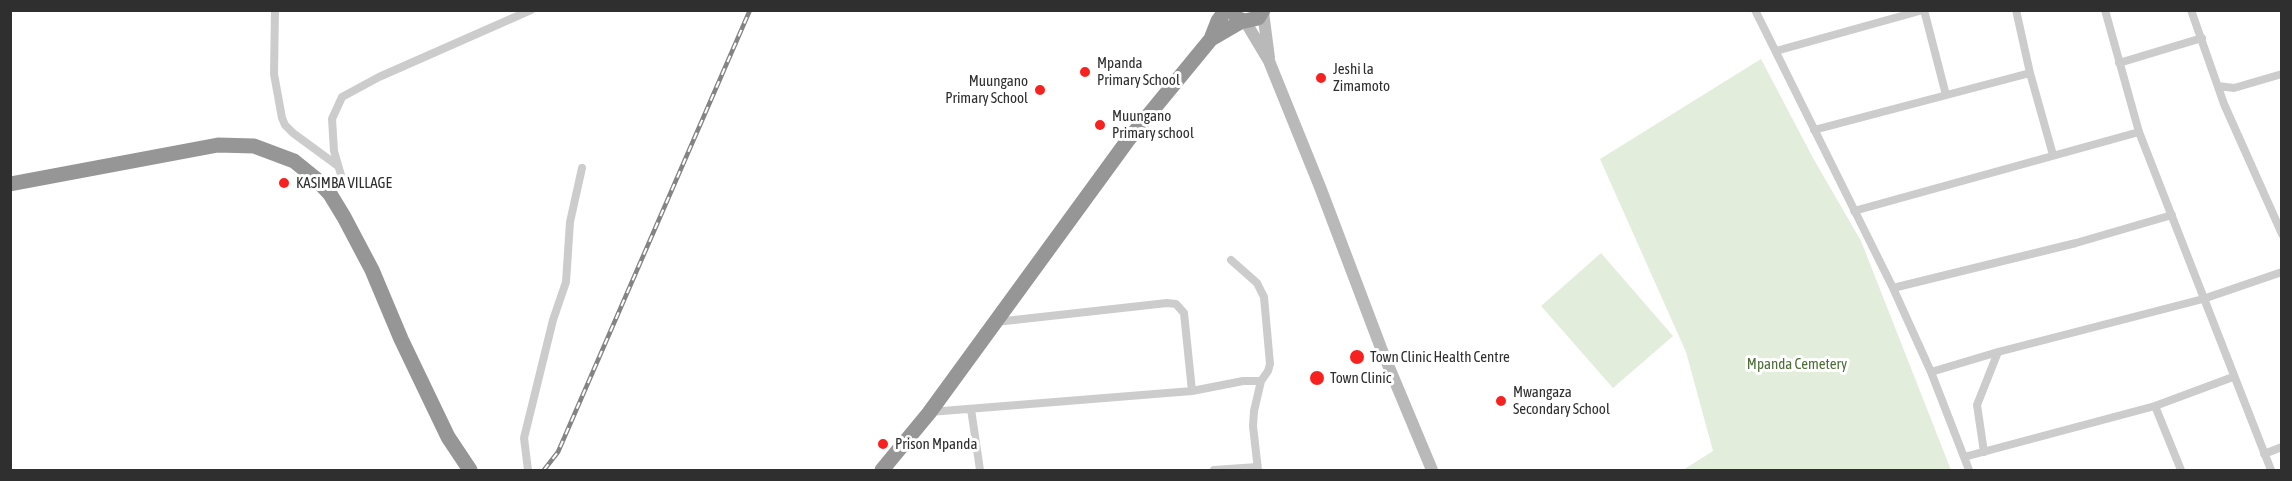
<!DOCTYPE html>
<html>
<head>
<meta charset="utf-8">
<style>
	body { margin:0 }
	#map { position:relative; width:2292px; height:481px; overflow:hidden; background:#fff; font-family:"Asap Condensed",sans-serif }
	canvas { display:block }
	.frame { position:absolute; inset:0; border:12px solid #2f2f2f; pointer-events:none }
</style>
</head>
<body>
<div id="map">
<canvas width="2292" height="481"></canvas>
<div class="frame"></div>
</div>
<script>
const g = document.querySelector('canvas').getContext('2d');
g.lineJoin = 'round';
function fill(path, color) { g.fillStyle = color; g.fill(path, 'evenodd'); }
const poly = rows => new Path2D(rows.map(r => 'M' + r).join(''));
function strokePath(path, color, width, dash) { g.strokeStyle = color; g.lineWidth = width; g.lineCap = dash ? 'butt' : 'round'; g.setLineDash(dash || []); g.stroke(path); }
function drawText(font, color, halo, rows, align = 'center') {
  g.font = font + ' "Asap Condensed",sans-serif'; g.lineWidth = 6; g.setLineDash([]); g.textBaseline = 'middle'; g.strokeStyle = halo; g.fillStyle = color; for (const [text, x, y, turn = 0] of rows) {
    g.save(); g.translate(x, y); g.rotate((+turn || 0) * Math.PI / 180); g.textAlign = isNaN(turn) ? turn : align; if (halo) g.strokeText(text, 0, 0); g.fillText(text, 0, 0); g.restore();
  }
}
fill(poly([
	[1761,59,1813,158,1861,241,1951,470,1683,470,1713,451,1686,352,1600,159],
	[1601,253,1673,336,1613,388,1541,306]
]), '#e3eddb');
strokePath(poly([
	[275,10,274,74,282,118,285,125,293,133,338,166],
	[1755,10,1893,288,1931,372,1969,470],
	[1924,10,1946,95],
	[2016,10,2030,73,2053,155],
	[2105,10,2139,132,2271,470],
	[2191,10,2224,104,2282,234],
	[1776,51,1923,10],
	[2119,63,2202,38],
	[2218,86,2234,88,2282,74],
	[1814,130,2030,73],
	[330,194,338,184,341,175,334,151,332,119,342,97,379,77,531,10],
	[1854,211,2139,132],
	[1231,260,1257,283,1264,297,1270,364,1268,371,1261,381,1254,411,1253,426,1258,470],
	[1893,288,2076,243,2172,215],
	[996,322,1167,303,1176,304,1184,313,1192,391],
	[1931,372,1998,352,2203,299,2282,272],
	[2155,406,2181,470],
	[971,409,980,470],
	[930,412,1192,391,1243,381,1261,381],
	[1984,452,1977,405,1998,352],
	[2264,454,2282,447],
	[1964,457,2155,406,2233,377],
	[528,470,524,438,553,320,566,282,570,222,582,168],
	[1214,470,1257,467]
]), '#ccc', 8);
strokePath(poly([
	[1263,12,1269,58],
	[1245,21,1269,61,1320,187,1381,348,1432,470]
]), '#b9b9b9', 12);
strokePath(poly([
	[1232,10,1238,19,1245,21,1258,18,1263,10],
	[1211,39,1242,21],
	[10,184,218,145,254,146,294,161,315,178,330,194,344,217,372,270,401,339,448,437,470,470],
	[882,470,929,413,1128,140,1211,39,1218,21,1226,10]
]), '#969696', 15);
const rail = poly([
	[544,470,558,452,750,10]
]);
strokePath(rail, '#848484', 4.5);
strokePath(rail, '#fff', 2, [7]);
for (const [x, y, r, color] of [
	[1085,72,6,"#f72220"],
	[1321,78,6,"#f72220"],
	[1040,90,6,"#f72220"],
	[1100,125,6,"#f72220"],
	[284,183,6,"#f72220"],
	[1357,357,8,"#f72220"],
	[1317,378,8,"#f72220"],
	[1501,401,6,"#f72220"],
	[883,444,6,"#f72220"]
]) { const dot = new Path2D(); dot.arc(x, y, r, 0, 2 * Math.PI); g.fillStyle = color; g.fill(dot); strokePath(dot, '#fff', 2); }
drawText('15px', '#2f2f2f', '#fff', [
	["Mpanda",1097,63],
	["Primary School",1097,80],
	["Jeshi la",1333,69],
	["Zimamoto",1333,86],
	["Muungano",1028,81,"right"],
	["Primary School",1028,98,"right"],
	["Muungano",1112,116],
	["Primary school",1112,133],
	["KASIMBA VILLAGE",296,183],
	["Town Clinic Health Centre",1370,357],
	["Town Clinic",1330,378],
	["Mwangaza",1513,392],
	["Secondary School",1513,409],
	["Prison Mpanda",895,444]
], 'left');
drawText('15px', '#4d6f37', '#fff', [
	["Mpanda Cemetery",1797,364]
]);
</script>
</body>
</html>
